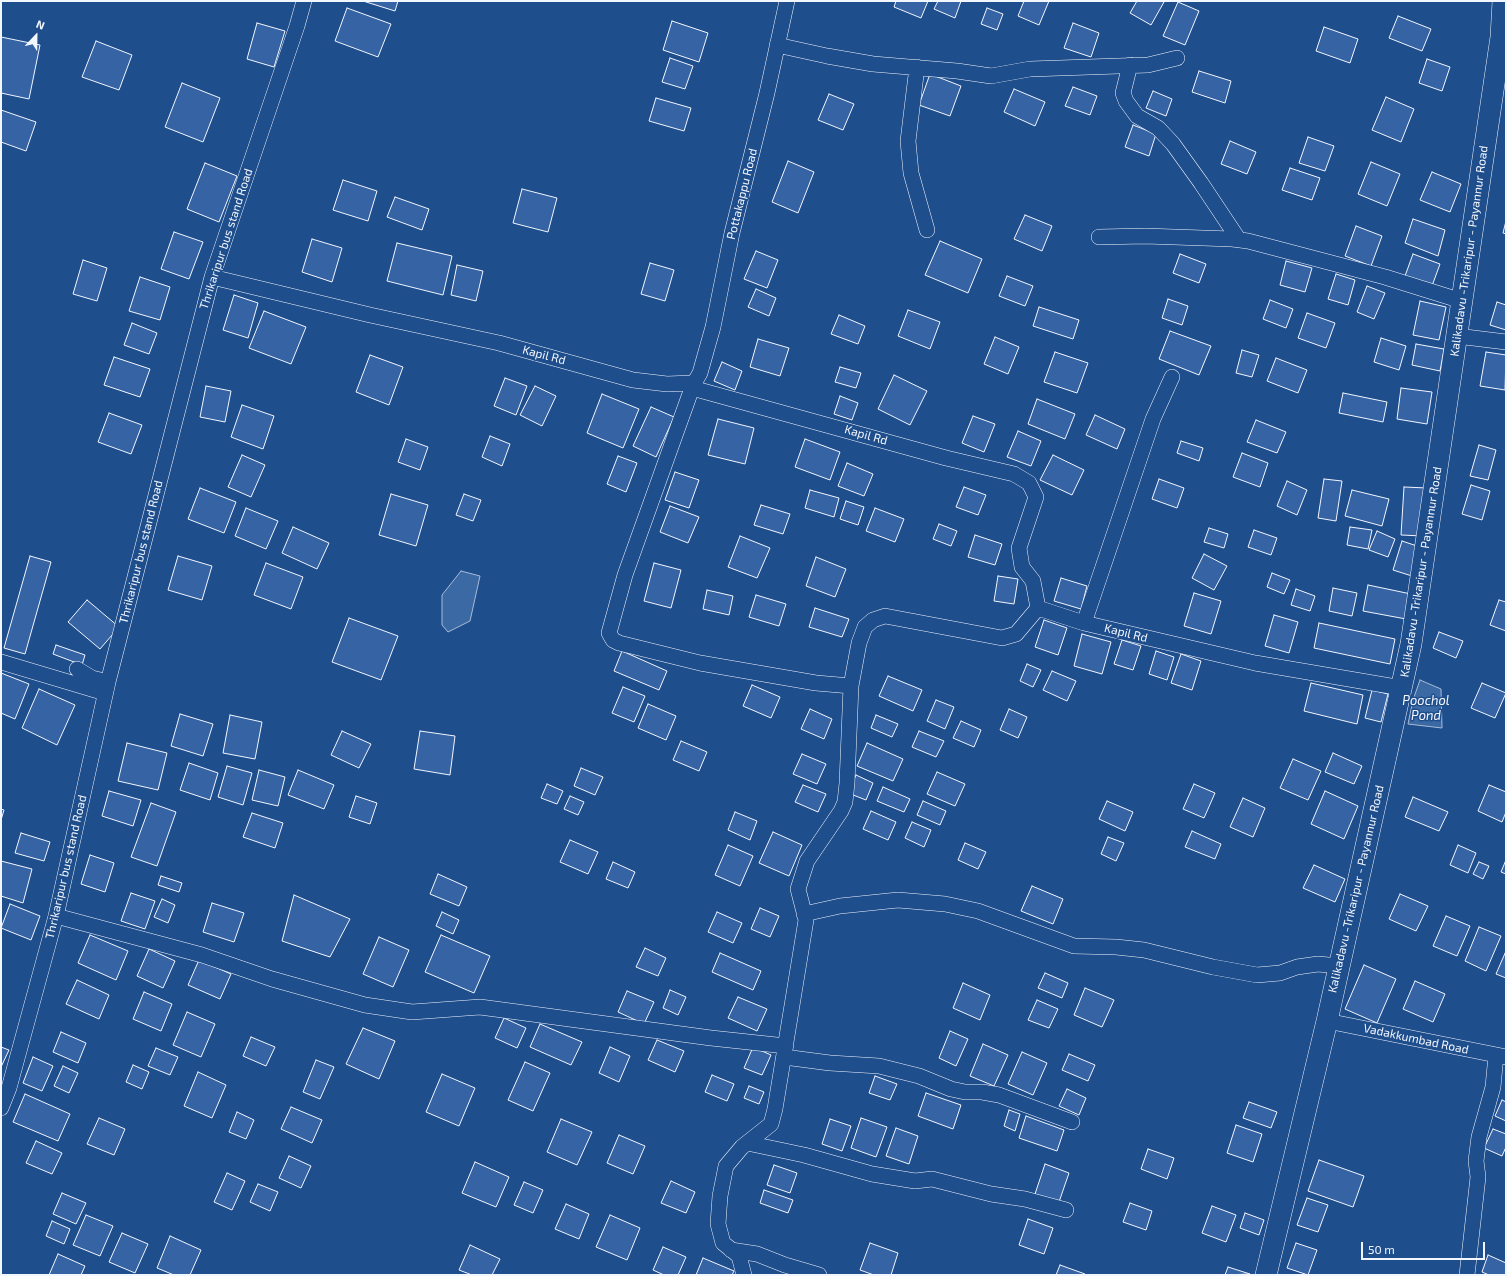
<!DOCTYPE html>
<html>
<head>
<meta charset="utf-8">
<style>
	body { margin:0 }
	#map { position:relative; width:1507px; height:1276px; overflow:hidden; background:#1f4e8c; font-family:"Exo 2",sans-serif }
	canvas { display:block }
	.frame { position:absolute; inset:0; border:2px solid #f2f6ff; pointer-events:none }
	.north { position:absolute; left:16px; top:16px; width:40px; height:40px; -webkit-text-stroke:3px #1f4e8c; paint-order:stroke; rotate:22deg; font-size:11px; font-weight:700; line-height:16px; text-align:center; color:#f2f6ff }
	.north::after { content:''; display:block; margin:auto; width:14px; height:18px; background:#f2f6ff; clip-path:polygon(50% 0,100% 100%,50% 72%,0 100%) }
	.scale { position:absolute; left:1361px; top:1242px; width:124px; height:18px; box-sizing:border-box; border:2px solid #f2f6ff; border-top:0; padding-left:5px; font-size:12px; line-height:14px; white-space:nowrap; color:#f2f6ff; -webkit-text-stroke:3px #1f4e8c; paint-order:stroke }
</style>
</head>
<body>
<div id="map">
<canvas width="1507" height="1276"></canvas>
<div class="frame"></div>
<div class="north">N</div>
<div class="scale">50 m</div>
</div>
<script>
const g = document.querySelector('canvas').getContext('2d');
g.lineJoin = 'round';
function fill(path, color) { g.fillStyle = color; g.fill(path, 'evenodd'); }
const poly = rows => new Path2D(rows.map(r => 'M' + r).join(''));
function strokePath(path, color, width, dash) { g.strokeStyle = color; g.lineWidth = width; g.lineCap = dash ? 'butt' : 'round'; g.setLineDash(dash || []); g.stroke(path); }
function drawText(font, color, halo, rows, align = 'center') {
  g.font = font + ' "Exo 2",sans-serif'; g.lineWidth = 3; g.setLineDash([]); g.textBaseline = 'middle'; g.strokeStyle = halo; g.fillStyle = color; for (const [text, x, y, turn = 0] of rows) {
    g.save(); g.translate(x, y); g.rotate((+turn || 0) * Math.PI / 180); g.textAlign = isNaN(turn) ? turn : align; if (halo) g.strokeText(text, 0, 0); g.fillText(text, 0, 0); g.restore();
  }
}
const water = poly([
	[461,571,480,576,470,621,448,632,442,625,442,595,461,571],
	[1420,680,1441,689,1442,728,1408,724,1413,700,1420,680]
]);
fill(water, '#3b69a3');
strokePath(water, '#a8bbd7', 1);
const building = poly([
	[363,1,398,1,395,11,363,1],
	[896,1,928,1,921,18,894,7,896,1],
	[938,1,961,1,955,18,934,9,938,1],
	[1024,1,1049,1,1039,25,1018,16,1024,1],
	[1137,1,1161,1,1164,2,1151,25,1130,13,1137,1],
	[1178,2,1199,11,1185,45,1163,36,1178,2],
	[347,8,391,24,378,57,335,41,347,8],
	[987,8,1003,14,997,30,981,24,987,8],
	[1398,16,1431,29,1422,51,1389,38,1398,16],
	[672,21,708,33,699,62,663,50,672,21],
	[257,23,285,31,274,67,247,59,257,23],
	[1073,23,1099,33,1091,57,1064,48,1073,23],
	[1324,27,1358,39,1350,63,1316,51,1324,27],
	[1,37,40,45,29,99,1,93,1,37],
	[96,41,132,55,119,90,82,77,96,41],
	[670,58,693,66,685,89,662,82,670,58],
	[1427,59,1450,67,1442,91,1419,83,1427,59],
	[1199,71,1231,81,1225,103,1192,92,1199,71],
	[930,74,961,86,950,116,919,105,930,74],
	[182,83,220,98,203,142,165,127,182,83],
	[1073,87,1097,96,1090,115,1065,106,1073,87],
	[1014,89,1045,102,1035,126,1004,112,1014,89],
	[1153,91,1172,99,1166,116,1146,108,1153,91],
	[829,94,854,104,843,130,818,120,829,94],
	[1386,97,1414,109,1401,142,1372,130,1386,97],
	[656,98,691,108,684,131,649,121,656,98],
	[1,110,36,122,26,151,1,142,1,110],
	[1133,125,1156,134,1149,156,1125,147,1133,125],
	[1308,137,1334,146,1325,171,1299,163,1308,137],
	[1230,141,1256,152,1247,174,1221,164,1230,141],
	[788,161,814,172,798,213,772,202,788,161],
	[1371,162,1400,174,1387,206,1358,194,1371,162],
	[205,163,237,176,219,222,187,209,205,163],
	[1290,168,1320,178,1312,200,1282,190,1290,168],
	[1432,172,1461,184,1450,212,1420,200,1432,172],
	[343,180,377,191,368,221,333,210,343,180],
	[522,189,557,198,548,232,513,223,522,189],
	[395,197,429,209,422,230,387,217,395,197],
	[1025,215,1052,226,1042,251,1014,239,1025,215],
	[1413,219,1445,230,1438,256,1405,243,1413,219],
	[1506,221,1506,234,1503,233,1506,221],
	[1356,226,1382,236,1371,266,1345,256,1356,226],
	[174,232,203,242,189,279,161,269,174,232],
	[312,239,342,248,332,282,302,272,312,239],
	[940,241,982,259,968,293,925,275,940,241],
	[397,243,452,256,443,295,387,281,397,243],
	[756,251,778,260,767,288,744,279,756,251],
	[1180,254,1206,264,1199,283,1173,273,1180,254],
	[1413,254,1440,264,1432,286,1405,276,1413,254],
	[83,260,107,268,97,301,73,294,83,260],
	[1286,261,1312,268,1305,292,1280,285,1286,261],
	[650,263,674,270,665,301,641,294,650,263],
	[457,265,483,271,476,301,451,295,457,265],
	[1336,274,1355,280,1348,305,1328,299,1336,274],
	[1007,276,1033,286,1025,306,999,296,1007,276],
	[140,277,170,287,160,320,129,311,140,277],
	[1367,286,1385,293,1374,319,1357,312,1367,286],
	[756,289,776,298,769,316,748,307,756,289],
	[234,295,258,303,248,338,223,330,234,295],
	[1168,299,1188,306,1182,325,1162,318,1168,299],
	[1270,300,1293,309,1286,328,1263,319,1270,300],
	[1420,301,1446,307,1439,340,1413,335,1420,301],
	[1497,302,1506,305,1506,330,1490,325,1497,302],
	[1039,307,1079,320,1073,339,1033,326,1039,307],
	[908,310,940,322,930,349,898,336,908,310],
	[264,311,306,327,291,364,249,348,264,311],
	[1307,313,1335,323,1326,348,1298,338,1307,313],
	[839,315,865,326,858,344,831,334,839,315],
	[132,323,157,333,149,354,124,345,132,323],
	[1170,331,1211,346,1199,375,1159,359,1170,331],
	[995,337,1019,347,1008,374,984,364,995,337],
	[1381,338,1406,346,1399,370,1374,362,1381,338],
	[758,339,789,348,780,376,750,367,758,339],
	[1416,344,1444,349,1440,371,1412,365,1416,344],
	[1242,350,1259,355,1252,377,1236,373,1242,350],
	[1055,352,1088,363,1077,393,1044,382,1055,352],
	[1486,352,1506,355,1505,390,1480,386,1486,352],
	[370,355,403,367,389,405,356,392,370,355],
	[114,357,150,369,140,397,104,385,114,357],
	[1276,358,1307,370,1298,393,1267,381,1276,358],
	[722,362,742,371,735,390,714,381,722,362],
	[840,367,861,373,856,388,835,382,840,367],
	[894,375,927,391,910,425,878,409,894,375],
	[505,378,527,386,516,415,494,406,505,378],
	[206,386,231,391,225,422,200,417,206,386],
	[535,386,556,396,542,426,520,415,535,386],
	[1401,388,1432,392,1427,424,1397,419,1401,388],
	[1343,393,1387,402,1383,422,1339,413,1343,393],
	[602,394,639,409,623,448,587,433,602,394],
	[840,396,858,403,852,420,834,414,840,396],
	[1037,399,1075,414,1065,439,1028,424,1037,399],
	[242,405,274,416,263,449,231,437,242,405],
	[651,407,674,417,656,457,633,446,651,407],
	[109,413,142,425,131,454,98,442,109,413],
	[1095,415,1125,429,1117,449,1086,435,1095,415],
	[973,416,995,424,984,452,962,443,973,416],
	[718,419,754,428,745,464,708,455,718,419],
	[1256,420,1286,432,1277,453,1247,442,1256,420],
	[1018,431,1041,441,1031,466,1007,457,1018,431],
	[490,436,510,444,502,466,482,457,490,436],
	[406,439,428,447,420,470,398,462,406,439],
	[805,439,840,452,830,480,795,467,805,439],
	[1181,441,1203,448,1199,461,1177,453,1181,441],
	[1479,445,1496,450,1488,480,1470,476,1479,445],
	[1242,453,1268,463,1260,487,1233,477,1242,453],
	[242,455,265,465,251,497,228,487,242,455],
	[1053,455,1084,470,1072,495,1040,480,1053,455],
	[618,456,637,463,626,492,607,484,618,456],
	[847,463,873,474,864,496,838,486,847,463],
	[675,472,699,480,689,508,665,500,675,472],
	[1159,479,1184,488,1177,508,1152,499,1159,479],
	[1324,479,1342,481,1336,521,1318,518,1324,479],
	[1287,481,1307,490,1297,515,1277,506,1287,481],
	[1471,485,1490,491,1482,520,1462,514,1471,485],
	[964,487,986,495,978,515,956,507,964,487],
	[1404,487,1427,488,1423,536,1401,535,1404,487],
	[200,488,236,502,224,533,188,519,200,488],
	[810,490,839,498,834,517,805,508,810,490],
	[1352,490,1389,499,1382,526,1345,516,1352,490],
	[391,494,428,505,416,546,379,535,391,494],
	[464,494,481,500,473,521,456,515,464,494],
	[846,501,864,507,858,525,840,519,846,501],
	[761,505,790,514,783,534,754,525,761,505],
	[670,506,699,517,688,543,660,532,670,506],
	[246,508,278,521,266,549,235,536,246,508],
	[875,508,904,519,895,542,866,531,875,508],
	[939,524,957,531,951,546,933,539,939,524],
	[293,527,329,543,317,569,282,553,293,527],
	[1350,527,1372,530,1368,549,1347,545,1350,527],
	[1209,528,1228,534,1224,548,1204,542,1209,528],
	[1254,530,1277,538,1271,555,1248,547,1254,530],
	[1377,531,1395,539,1388,557,1369,550,1377,531],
	[975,535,1002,544,995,565,968,557,975,535],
	[740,536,770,548,757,578,728,567,740,536],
	[1402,541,1420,547,1412,576,1393,570,1402,541],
	[1204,554,1227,566,1214,590,1192,578,1204,554],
	[30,556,51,562,25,654,4,648,30,556],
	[178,556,212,566,202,600,168,590,178,556],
	[816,557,846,569,835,597,806,586,816,557],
	[266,563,303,577,291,609,254,595,266,563],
	[654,563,681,570,671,608,644,601,654,563],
	[1272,573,1290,580,1284,594,1267,587,1272,573],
	[998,576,1018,579,1014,604,994,601,998,576],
	[1061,578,1087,586,1081,609,1054,601,1061,578],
	[1368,585,1411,594,1406,619,1363,611,1368,585],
	[1333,588,1357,593,1352,616,1329,611,1333,588],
	[1296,589,1315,596,1310,611,1291,605,1296,589],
	[707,590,733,596,729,615,703,609,707,590],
	[1194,593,1221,601,1211,634,1184,626,1194,593],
	[756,595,786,604,779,626,749,617,756,595],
	[87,600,119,627,100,649,68,622,87,600],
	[1499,600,1506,602,1506,631,1490,625,1499,600],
	[815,608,849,619,842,637,809,627,815,608],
	[1274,615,1298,622,1289,653,1265,646,1274,615],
	[349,618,398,636,381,680,332,662,349,618],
	[1044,620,1067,628,1058,655,1035,647,1044,620],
	[1319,623,1395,639,1390,664,1314,648,1319,623],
	[1439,632,1463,641,1456,658,1433,648,1439,632],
	[1082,634,1111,642,1102,674,1074,666,1082,634],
	[1122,640,1141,646,1133,670,1114,664,1122,640],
	[56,645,85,655,82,665,53,654,56,645],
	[622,651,667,671,659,690,614,671,622,651],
	[1156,651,1174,657,1167,680,1149,674,1156,651],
	[1181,654,1201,661,1192,690,1171,683,1181,654],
	[1027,664,1041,670,1033,687,1020,681,1027,664],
	[1052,671,1076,681,1067,701,1043,690,1052,671],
	[1,673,29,684,15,719,1,713,1,673],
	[888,676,922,690,913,711,879,696,888,676],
	[1311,683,1363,695,1357,724,1304,711,1311,683],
	[1482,683,1506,693,1495,718,1471,708,1482,683],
	[752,685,780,697,771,718,743,706,752,685],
	[623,687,645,696,634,722,612,713,623,687],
	[39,689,75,705,57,745,22,728,39,689],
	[1372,690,1388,694,1381,722,1365,718,1372,690],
	[936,700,954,707,945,729,927,721,936,700],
	[648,704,676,716,666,740,638,728,648,704],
	[810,709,832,719,824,739,801,729,810,709],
	[1009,709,1027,717,1018,738,1000,730,1009,709],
	[180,714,213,724,203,756,171,746,180,714],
	[230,715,262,722,255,759,223,753,230,715],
	[876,715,898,724,892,737,871,728,876,715],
	[961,721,981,730,974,747,953,738,961,721],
	[342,731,371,744,359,768,331,755,342,731],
	[420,731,455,736,450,775,414,769,420,731],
	[919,731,944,741,936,757,912,747,919,731],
	[681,741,707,752,699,771,673,760,681,741],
	[127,743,167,753,158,790,118,781,127,743],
	[867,743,903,759,893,781,857,766,867,743],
	[1333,753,1362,766,1354,784,1325,772,1333,753],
	[802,754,826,764,817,784,793,774,802,754],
	[1293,759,1321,771,1308,800,1280,788,1293,759],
	[189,763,218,773,210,800,180,790,189,763],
	[227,766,252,773,243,805,218,797,227,766],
	[581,768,603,777,595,795,574,786,581,768],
	[259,770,285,777,278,806,252,800,259,770],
	[298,770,334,785,324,809,288,795,298,770],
	[937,772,965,784,955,806,927,794,937,772],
	[856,775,873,783,866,800,848,793,856,775],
	[547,784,563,791,557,804,541,798,547,784],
	[1194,784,1215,793,1204,818,1183,809,1194,784],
	[803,785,826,794,818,812,795,802,803,785],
	[1489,785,1506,792,1506,812,1502,822,1478,811,1489,785],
	[883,787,910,799,904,812,877,801,883,787],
	[109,791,141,800,133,826,102,816,109,791],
	[1325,791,1358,806,1344,839,1311,824,1325,791],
	[356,796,377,803,370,824,349,817,356,796],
	[570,796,584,802,578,815,564,809,570,796],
	[1413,797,1448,812,1439,831,1405,817,1413,797],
	[1243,798,1265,808,1253,837,1230,827,1243,798],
	[923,801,946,811,940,825,917,815,923,801],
	[1107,801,1133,812,1125,831,1099,819,1107,801],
	[151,803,176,812,157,866,131,857,151,803],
	[1,809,4,810,1,820,1,809],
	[871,811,896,822,888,840,863,829,871,811],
	[735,812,757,821,750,840,728,830,735,812],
	[252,813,283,823,275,848,243,837,252,813],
	[912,822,931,830,924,847,905,838,912,822],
	[1192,831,1221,844,1215,859,1185,847,1192,831],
	[773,832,802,845,789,876,759,863,773,832],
	[21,833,50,842,44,861,15,853,21,833],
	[1108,837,1124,843,1116,861,1101,854,1108,837],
	[570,840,598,852,588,874,560,862,570,840],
	[965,843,986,852,978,869,958,860,965,843],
	[728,845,753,856,740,886,715,875,728,845],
	[1458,845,1476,853,1468,873,1450,865,1458,845],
	[90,855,114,863,105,892,81,884,90,855],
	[1506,860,1506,874,1501,872,1506,860],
	[1,861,32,869,23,903,1,896,1,861],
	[613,862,635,872,628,888,606,879,613,862],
	[1479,862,1489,866,1483,879,1473,874,1479,862],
	[1314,865,1345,879,1335,902,1303,888,1314,865],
	[438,874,467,887,459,906,430,894,438,874],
	[161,876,182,883,179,892,158,885,161,876],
	[1032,886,1063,899,1053,924,1021,911,1032,886],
	[131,893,155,901,145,929,121,921,131,893],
	[1400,894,1428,906,1416,931,1389,919,1400,894],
	[294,895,350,919,330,957,282,941,294,895],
	[162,899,175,905,168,923,154,917,162,899],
	[212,903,244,913,234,942,203,932,212,903],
	[10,904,40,916,31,940,1,928,10,904],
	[760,908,779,916,770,937,751,929,760,908],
	[442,912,459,920,453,934,436,926,442,912],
	[717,912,742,923,733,943,708,932,717,912],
	[1446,916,1470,926,1457,956,1433,946,1446,916],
	[1479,927,1501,936,1486,971,1465,961,1479,927],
	[90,935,128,951,116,980,78,963,90,935],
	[441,935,490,956,474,993,425,972,441,935],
	[379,937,409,950,393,987,363,974,379,937],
	[645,948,666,958,658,976,636,967,645,948],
	[149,949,175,961,163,988,137,976,149,949],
	[1506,951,1506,978,1496,974,1506,951],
	[720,953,761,971,753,990,712,972,720,953],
	[199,960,231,974,220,999,188,985,199,960],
	[1364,965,1396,979,1377,1023,1345,1009,1364,965],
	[1045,973,1068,983,1062,998,1038,988,1045,973],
	[77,980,109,995,99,1019,66,1004,77,980],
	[1415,981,1445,994,1433,1022,1403,1009,1415,981],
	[963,983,990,995,980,1020,953,1008,963,983],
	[1085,988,1114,1000,1102,1027,1074,1015,1085,988],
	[670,990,686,997,678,1015,663,1008,670,990],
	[627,991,654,1002,644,1024,618,1012,627,991],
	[144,992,172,1004,161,1031,133,1019,144,992],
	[738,997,767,1009,757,1031,728,1018,738,997],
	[1037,1000,1058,1009,1049,1028,1028,1020,1037,1000],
	[187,1012,215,1024,201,1057,173,1045,187,1012],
	[504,1018,526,1028,517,1048,495,1038,504,1018],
	[540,1024,582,1042,571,1065,530,1047,540,1024],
	[363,1028,395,1041,379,1079,346,1064,363,1028],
	[950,1031,968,1039,956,1066,939,1058,950,1031],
	[61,1032,86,1043,78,1063,53,1052,61,1032],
	[251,1037,275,1047,266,1066,243,1056,251,1037],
	[657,1040,684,1051,675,1072,648,1060,657,1040],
	[983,1044,1008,1055,994,1086,970,1076,983,1044],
	[1,1047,9,1050,1,1067,1,1047],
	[610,1047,630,1056,619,1082,599,1073,610,1047],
	[753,1047,771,1055,762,1075,744,1068,753,1047],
	[156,1048,178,1057,170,1075,148,1066,156,1048],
	[1022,1052,1047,1063,1033,1095,1008,1084,1022,1052],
	[1069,1054,1095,1065,1088,1081,1062,1070,1069,1054],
	[33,1057,53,1066,42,1091,23,1083,33,1057],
	[316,1060,334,1067,320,1099,303,1092,316,1060],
	[525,1062,550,1073,533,1111,508,1100,525,1062],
	[133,1065,149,1072,142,1089,126,1082,133,1065],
	[63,1066,78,1073,69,1093,54,1086,63,1066],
	[198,1072,226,1085,212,1118,184,1106,198,1072],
	[442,1074,475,1088,459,1126,426,1112,442,1074],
	[712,1075,734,1084,727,1101,705,1092,712,1075],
	[875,1076,897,1084,890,1100,869,1093,875,1076],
	[749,1086,764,1092,759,1104,744,1098,749,1086],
	[1067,1089,1086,1098,1079,1115,1059,1106,1067,1089],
	[926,1093,961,1105,953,1129,918,1116,926,1093],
	[25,1094,70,1114,58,1141,13,1122,25,1094],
	[1502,1100,1506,1102,1506,1121,1495,1116,1502,1100],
	[1249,1102,1277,1112,1271,1128,1243,1118,1249,1102],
	[291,1107,322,1120,312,1143,281,1129,291,1107],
	[1009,1110,1020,1114,1015,1131,1004,1126,1009,1110],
	[237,1112,254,1120,246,1139,229,1132,237,1112],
	[1026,1116,1064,1130,1057,1151,1019,1138,1026,1116],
	[99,1118,125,1129,114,1155,87,1144,99,1118],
	[861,1118,887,1127,876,1157,851,1148,861,1118],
	[561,1119,592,1132,577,1165,547,1152,561,1119],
	[830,1119,851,1126,842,1151,822,1144,830,1119],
	[1236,1125,1262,1134,1253,1162,1227,1153,1236,1125],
	[896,1128,918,1136,909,1164,886,1156,896,1128],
	[1493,1129,1506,1134,1506,1147,1502,1156,1484,1148,1493,1129],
	[619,1135,645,1146,633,1174,607,1163,619,1135],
	[36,1141,62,1153,52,1174,26,1163,36,1141],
	[1148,1149,1174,1158,1167,1179,1141,1169,1148,1149],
	[289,1156,311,1166,301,1188,279,1178,289,1156],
	[1319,1160,1364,1176,1353,1207,1308,1191,1319,1160],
	[475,1162,509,1177,496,1207,462,1193,475,1162],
	[1045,1164,1069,1173,1059,1202,1035,1194,1045,1164],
	[774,1165,797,1173,790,1193,767,1185,774,1165],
	[227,1173,245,1181,232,1210,214,1202,227,1173],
	[671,1181,695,1192,686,1213,661,1203,671,1181],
	[524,1182,543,1190,533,1213,514,1205,524,1182],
	[258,1184,278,1192,270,1211,250,1202,258,1184],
	[764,1190,793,1200,788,1213,760,1203,764,1190],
	[62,1193,86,1203,76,1224,53,1214,62,1193],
	[1307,1198,1328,1205,1318,1232,1297,1225,1307,1198],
	[1130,1203,1152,1211,1146,1230,1123,1222,1130,1203],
	[566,1204,589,1214,579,1239,555,1229,566,1204],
	[1212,1206,1236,1215,1226,1242,1202,1233,1212,1206],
	[1245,1213,1264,1220,1259,1235,1240,1228,1245,1213],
	[86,1215,113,1226,100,1256,73,1245,86,1215],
	[610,1215,640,1228,627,1260,596,1247,610,1215],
	[1028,1219,1053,1228,1044,1254,1019,1245,1028,1219],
	[52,1221,70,1229,64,1244,46,1236,52,1221],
	[122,1233,148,1244,135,1273,109,1262,122,1233],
	[170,1236,201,1250,190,1275,174,1275,157,1268,170,1236],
	[870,1243,898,1253,891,1275,874,1275,860,1270,870,1243],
	[1296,1243,1317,1250,1308,1275,1287,1268,1296,1243],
	[470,1245,500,1259,492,1275,472,1275,459,1270,470,1245],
	[663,1247,686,1257,678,1275,664,1275,653,1270,663,1247],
	[58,1254,85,1266,81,1275,49,1275,58,1254],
	[1488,1255,1506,1263,1506,1275,1489,1275,1482,1272,1488,1255],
	[703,1258,734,1271,732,1275,696,1275,703,1258],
	[1060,1265,1085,1274,1084,1275,1056,1275,1060,1265],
	[1228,1267,1250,1274,1225,1275,1228,1267]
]);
fill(building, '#3563a3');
strokePath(building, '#f2f6ff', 1);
const minor = poly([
	[777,45,827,56,873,64,957,71,991,76,1030,69,1148,65,1177,58],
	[1130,65,1123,93,1126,101,1137,116,1158,128,1173,144,1201,183,1239,240],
	[917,67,908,141,911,173,927,230],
	[1099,237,1145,236,1232,239,1248,241,1385,277,1462,301],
	[212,277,370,315,499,343,633,380,667,384,692,383,692,388,946,458,1014,474,1029,483,1036,497,1019,548,1022,567,1033,581,1038,608,1084,623,1255,663,1402,688],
	[1457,336,1506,342],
	[692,383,696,380,700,373,713,327,732,233,767,93,787,1],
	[692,388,625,575,609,633,613,640,619,643,700,663,816,683,851,686],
	[1084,623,1153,419,1172,377],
	[1,662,105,693],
	[77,669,92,678,108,682],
	[804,914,840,906,898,900,945,904,978,911,1074,946,1116,947,1144,950,1213,967,1257,975,1280,973,1297,967,1318,964,1339,966],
	[56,916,202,955,272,979,365,1005,412,1012,480,1007,711,1038,786,1046],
	[1327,1021,1506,1057],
	[784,1057,830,1063,879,1066,919,1076,951,1089,965,1092,982,1092,999,1095,1072,1122],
	[1,1108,9,1088,56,916,108,682,212,277,297,26,304,1],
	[747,1143,804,1155,872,1174,915,1181,932,1179,991,1194,1025,1199,1066,1210],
	[731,1250,757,1254,785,1265,819,1275],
	[744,1275,739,1256,723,1243,718,1224,720,1196,726,1166,742,1147,771,1124,775,1109,806,920,798,889,807,861,841,811,845,802,847,783,851,686,859,643,865,627,873,620,885,616,1002,638,1016,634,1038,608],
	[1467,1275,1478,1177,1476,1161,1479,1137,1493,1087,1496,1055]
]);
const secondary = poly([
	[1266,1275,1327,1021,1411,644,1501,37,1503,1]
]);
strokePath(minor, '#f2f6ff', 16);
strokePath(secondary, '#f2f6ff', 22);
strokePath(minor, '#1f4e8c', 15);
strokePath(secondary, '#1f4e8c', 21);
drawText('12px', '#f2f6ff', '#1f4e8c', [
	["Pottakappu Road",742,194,-76],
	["Thrikaripur bus stand Road",226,239,-72],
	["Kalikadavu -Trikaripur - Payannur Road",1469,251,-82],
	["Kapil Rd",544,355,15],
	["Kapil Rd",866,435,16],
	["Thrikaripur bus stand Road",141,552,-76],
	["Kalikadavu -Trikaripur - Payannur Road",1421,572,-81],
	["Kapil Rd",1126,633,14],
	["Thrikaripur bus stand Road",66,867,-77],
	["Kalikadavu -Trikaripur - Payannur Road",1356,889,-77],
	["Vadakkumbad Road",1416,1039,12]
]);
drawText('italic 13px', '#f2f6ff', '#1f4e8c', [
	["Poochol",1426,701],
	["Pond",1426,716]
]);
</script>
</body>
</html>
